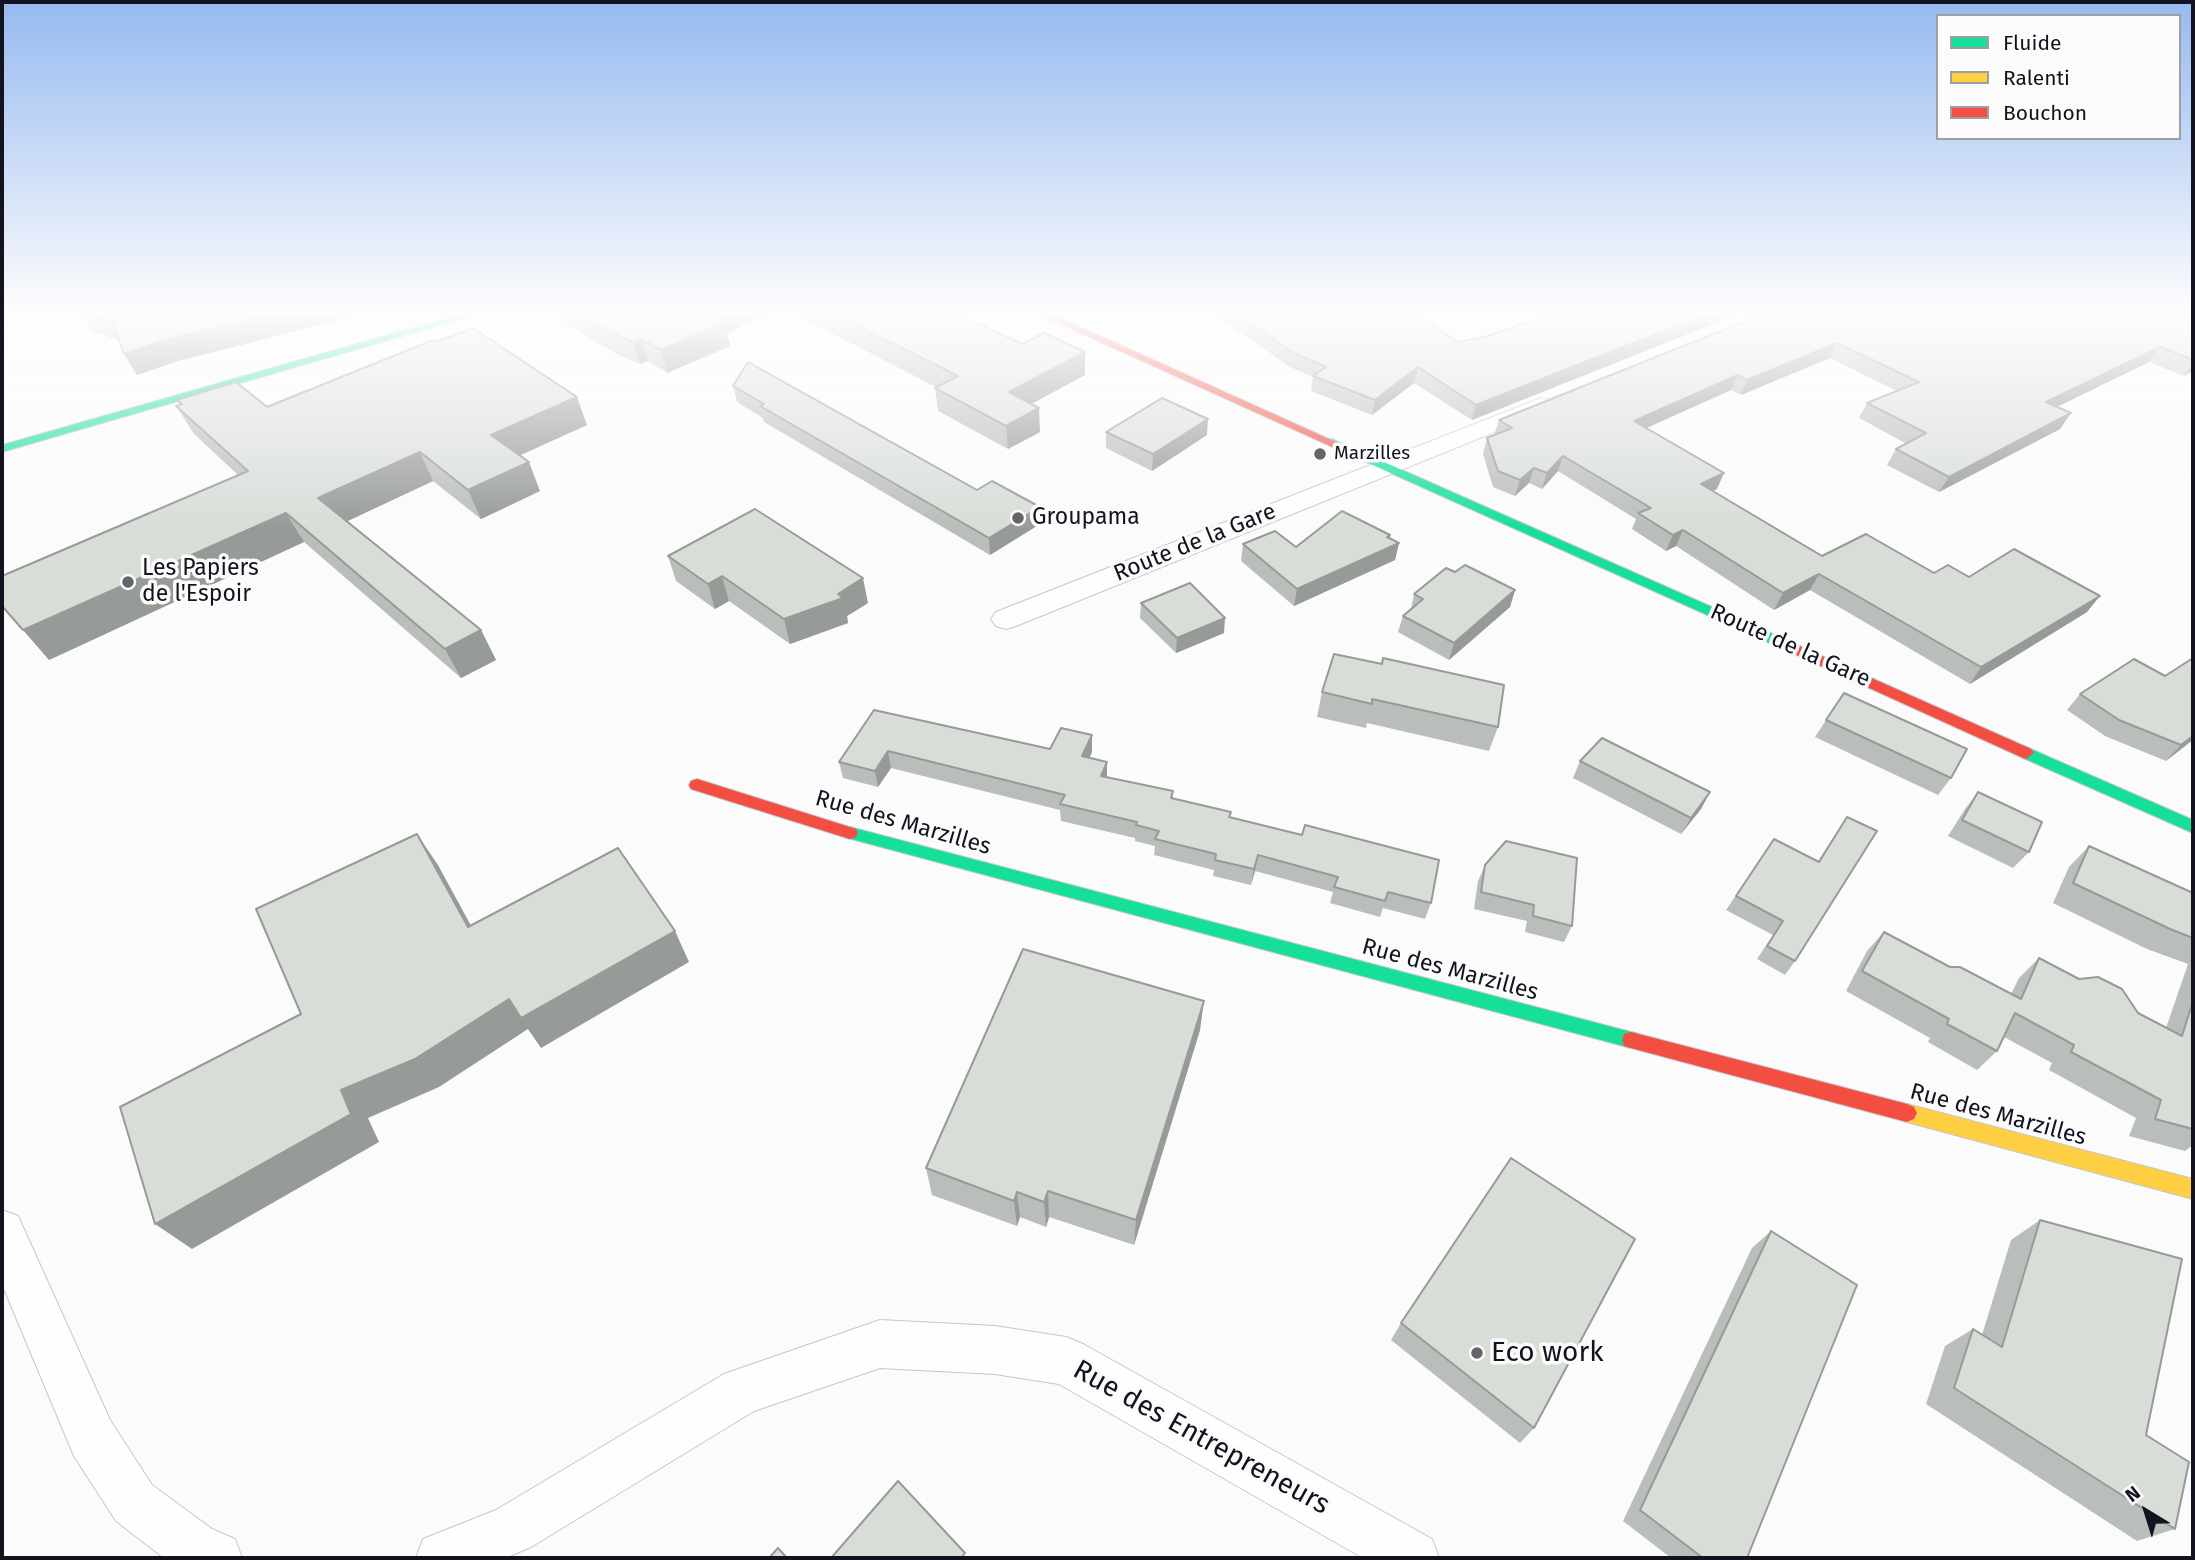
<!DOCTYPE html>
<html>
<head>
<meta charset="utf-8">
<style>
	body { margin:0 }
	#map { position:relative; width:2195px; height:1560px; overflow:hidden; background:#fbfbfb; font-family:"Fira Sans",sans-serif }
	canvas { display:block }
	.frame { position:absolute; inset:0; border:4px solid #12131e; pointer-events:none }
	.legend { position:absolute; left:1936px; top:14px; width:245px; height:126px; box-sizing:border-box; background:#fbfbfb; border:2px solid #9e9ea3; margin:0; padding:9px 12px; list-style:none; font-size:21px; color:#12131e }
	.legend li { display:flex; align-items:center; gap:14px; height:35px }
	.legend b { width:35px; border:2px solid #9e9ea3 }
	.north { position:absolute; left:2111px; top:1476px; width:70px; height:70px; -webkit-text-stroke:5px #fbfbfb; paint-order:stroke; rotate:322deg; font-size:19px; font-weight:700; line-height:28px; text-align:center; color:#12131e }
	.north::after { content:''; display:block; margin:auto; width:24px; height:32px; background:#12131e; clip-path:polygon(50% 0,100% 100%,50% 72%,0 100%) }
</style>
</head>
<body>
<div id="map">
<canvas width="2195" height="1560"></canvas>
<div class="frame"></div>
<ul class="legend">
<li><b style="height:9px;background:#16e098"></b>Fluide</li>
<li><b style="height:9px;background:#ffcf43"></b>Ralenti</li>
<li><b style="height:9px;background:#f24e42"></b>Bouchon</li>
</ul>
<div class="north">N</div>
</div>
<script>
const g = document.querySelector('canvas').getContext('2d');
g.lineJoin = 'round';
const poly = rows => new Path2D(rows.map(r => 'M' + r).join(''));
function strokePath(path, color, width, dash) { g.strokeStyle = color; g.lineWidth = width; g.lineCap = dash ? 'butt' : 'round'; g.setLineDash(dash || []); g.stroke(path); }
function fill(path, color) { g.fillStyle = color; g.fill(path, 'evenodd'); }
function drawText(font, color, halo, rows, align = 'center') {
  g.font = font + ' "Fira Sans",sans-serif'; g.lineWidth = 7; g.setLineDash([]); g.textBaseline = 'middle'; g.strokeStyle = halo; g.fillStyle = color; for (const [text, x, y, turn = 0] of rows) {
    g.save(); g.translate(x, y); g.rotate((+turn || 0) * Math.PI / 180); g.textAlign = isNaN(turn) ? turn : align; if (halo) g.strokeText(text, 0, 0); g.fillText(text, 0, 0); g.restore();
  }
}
const street = poly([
	[1541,398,1549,400,1553,405,1549,410,1016,626,1006,629,996,626,991,619,996,612,1541,398],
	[2,1210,18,1216,110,1420,152,1485,212,1529,235,1539,242,1558,164,1558,116,1521,74,1456,2,1284,2,1210],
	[880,1320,995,1326,1066,1337,1083,1344,1432,1539,1439,1558,1363,1558,1059,1384,995,1374,880,1368,754,1411,531,1547,505,1558,416,1558,423,1539,496,1510,724,1374,880,1320]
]);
const fast = poly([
	[475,310,493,310,2,452,2,445,475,310],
	[1332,439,1800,646,1802,649,1800,652,1790,652,1328,445,1328,441,1332,439],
	[2026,747,2193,820,2193,833,2021,757,2018,753,2026,747],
	[850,827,1631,1032,1638,1034,1640,1040,1638,1046,1631,1048,844,837,842,833,844,829,850,827]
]);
const slow = poly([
	[1907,1104,2193,1179,2193,1199,1907,1122,1900,1119,1897,1113,1900,1107,1907,1104]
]);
const jam = poly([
	[1029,310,1043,310,1338,443,1332,447,1328,445,1029,310],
	[1795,644,2031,749,2034,753,2026,759,2021,757,1790,652,1788,649,1795,644],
	[697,779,856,829,858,833,856,837,850,839,691,789,689,785,691,781,697,779],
	[1631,1032,1907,1104,1914,1107,1917,1113,1914,1119,1907,1122,1631,1048,1624,1046,1622,1040,1624,1034,1631,1032]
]);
strokePath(street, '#c6c7cc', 2);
strokePath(fast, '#c6c7cc', 2);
strokePath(slow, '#c6c7cc', 2);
strokePath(jam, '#c6c7cc', 2);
fill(street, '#fefefe');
fill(fast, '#16e098');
fill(slow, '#ffcf43');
fill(jam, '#f24e42');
fill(poly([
	[545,310,777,310,727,333,730,346,667,373,648,361,640,364,613,352],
	[787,310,950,310,1022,344,1085,352,1085,375,1031,404,1040,432,1008,449,938,411,935,388,936,387],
	[1208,310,1407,310,1459,342,1484,337,1563,310,1472,420,1414,383,1372,415,1311,391,1313,377,1290,367],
	[1773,310,2193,310,2193,371,2184,376,2149,362,2057,407,2071,413,2060,429,1939,492,1887,465,1896,449,1907,444,1859,418,1867,403,1897,391,1830,358,1741,395,1731,390,1647,428,1717,489,1713,491,1822,556,1969,577,2087,612,1970,684,1810,590,1774,610,1676,546,1666,551,1632,529,1636,519,1558,471,1542,489,1529,483,1515,496,1493,487,1483,454,1487,438,1494,435,1499,420],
	[79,311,337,321,178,361,137,375,119,341,92,331],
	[733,386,977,490,1040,524,990,555,764,422,763,418,737,402],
	[177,400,267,407,587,425,520,455,540,491,481,519,433,481,347,521,481,630,496,660,461,678,304,542,49,660,238,475,194,434,176,406,180,405],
	[1106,432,1207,435,1152,471,1106,448],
	[1390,535,1389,538,1399,543,1395,560,1294,606,1241,561,1243,544,1296,547],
	[668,556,868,603,847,616,848,623,790,644,729,601,715,609,676,581],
	[1515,590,1510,607,1449,660,1398,632,1403,616,1411,609,1414,594],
	[1141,603,1224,633,1176,653,1140,618],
	[1334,654,1498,727,1489,751,1367,723,1366,728,1317,717,1322,692],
	[2193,658,2193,742,2192,741,2166,761,2105,736,2067,710,2080,694,2165,676],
	[874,710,1050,749,1092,752,1089,758,1107,762,1107,777,1173,791,1173,798,1230,818,1431,903,1425,919,1383,908,1380,917,1330,903,1333,892,1255,871,1251,885,1213,876,1214,870,1154,855,1155,846,1135,841,1135,838,1061,821,1060,810,891,768,878,787,843,778,839,762],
	[1826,720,1951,778,1938,795,1815,737],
	[1580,761,1710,792,1701,809,1681,834,1573,778],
	[1978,792,2029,852,2013,868,1948,836,1965,809],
	[1847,817,1795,961,1785,975,1757,959,1773,935,1726,910,1774,839,1818,861],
	[2089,846,2193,893,2193,1145,2185,1151,2129,1136,2136,1118,2049,1070,2052,1063,2004,1037,1997,1051,1977,1070,1928,1042,1930,1038,1846,991,1867,951,1884,932,1950,967,2011,994,2019,978,2039,958,2166,1028,2188,964,2147,949,2053,903,2069,867],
	[1485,865,1572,926,1564,942,1525,932,1527,921,1474,909,1478,881],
	[1200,1030,1134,1245,1049,1217,1046,1227,1020,1217,1017,1226,932,1195,926,1168],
	[2040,1220,2146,1435,2175,1529,2137,1541,1926,1404,1945,1346,1973,1329,1982,1335,2011,1240],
	[1771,1231,1747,1558,1671,1558,1623,1521,1752,1248],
	[1401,1323,1534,1428,1520,1443,1391,1340]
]), '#babeba');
fill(poly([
	[287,310,377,310,178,361,137,375,124,354,165,340],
	[723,310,777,310,727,333,730,346,667,373,661,350,711,316],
	[1717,310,1749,310,1472,420,1476,405],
	[641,339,648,361,640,364,633,342],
	[1837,343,1830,358,1741,395,1747,380],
	[2160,347,2149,362,2036,417,2046,402],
	[1085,352,1085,375,1011,415,1009,392],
	[2193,364,2193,371,2184,376],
	[1418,367,1414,383,1372,415,1375,400],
	[1738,375,1731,390,1628,436,1634,421],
	[577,397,587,425,503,463,491,435],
	[1039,408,1040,432,1008,449,1006,426],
	[2071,413,2060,429,1939,492,1949,477],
	[1208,419,1207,435,1152,471,1153,454],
	[420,452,433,481,335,527,318,498],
	[1563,456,1558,471,1542,489,1547,473],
	[529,462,540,491,481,519,468,490],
	[1534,468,1529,483,1515,496,1520,480],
	[1724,473,1717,489,1694,499,1701,484],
	[1040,507,1040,524,990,555,989,538],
	[286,513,304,542,49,660,23,630],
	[1683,530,1676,546,1666,551,1673,535],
	[1390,535,1387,549,1399,543,1395,560,1294,606,1297,589],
	[1819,574,1810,590,1774,610,1783,593],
	[722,576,729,601,715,609,708,584],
	[863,578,868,603,847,616,848,623,790,644,784,619,838,594],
	[1515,590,1510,607,1449,660,1454,643],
	[2100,596,2087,612,1970,684,1981,667],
	[1225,618,1224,633,1176,653,1177,638],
	[481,630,496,660,461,678,445,649],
	[1092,735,1092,752,1082,773,1082,756],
	[2193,736,2193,739,2166,761,2181,745],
	[888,751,891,768,878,787,875,771],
	[1107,762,1107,779,1101,776],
	[1710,792,1701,809,1681,834,1691,818],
	[417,834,438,865,488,957,468,927],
	[1258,855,1255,871,1251,885,1254,869],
	[675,931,689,962,541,1048,528,1029,439,1087,368,1118,379,1142,192,1249,155,1224,341,1090,509,999],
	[1204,1001,1200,1030,1134,1245,1136,1220],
	[1048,1191,1049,1217,1046,1227,1044,1202],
	[1017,1192,1020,1217,1017,1226,1014,1201]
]), '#979b97');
const building = poly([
	[287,310,165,340,124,354,113,323,79,311,287,310],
	[574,310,723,310,711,316,724,323,661,350,641,339,633,342,606,329,574,310],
	[826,310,950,310,1022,344,1044,333,1085,352,1009,392,1039,408,1006,426,935,388,958,376,826,310],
	[1231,310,1407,310,1459,342,1484,337,1563,310,1717,310,1476,405,1418,367,1375,400,1313,376,1326,367,1292,352,1231,310],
	[1773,310,2193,310,2193,360,2160,347,2046,402,2071,413,1949,477,1896,449,1926,433,1867,403,1919,382,1837,343,1747,380,1738,375,1634,421,1724,473,1701,484,1822,556,1866,534,1934,573,1948,565,1969,577,2014,549,2100,596,1981,667,1819,574,1783,593,1683,530,1673,535,1638,513,1651,508,1563,456,1547,473,1534,468,1520,480,1498,471,1487,438,1512,428,1499,420,1773,310],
	[473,328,577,397,491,435,529,462,468,490,420,452,318,498,481,630,445,649,286,513,23,630,2,606,2,576,248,471,176,406,182,404,177,400,236,382,267,407,433,340,436,342,473,328],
	[748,362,977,490,992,481,1040,507,989,538,760,406,764,404,733,386,748,362],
	[1162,398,1208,419,1153,454,1106,432,1162,398],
	[755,509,863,578,838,594,843,598,784,619,722,576,708,584,668,556,755,509],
	[1342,511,1390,535,1387,537,1399,543,1297,589,1243,544,1275,531,1296,547,1342,511],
	[1465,565,1515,590,1454,643,1403,616,1423,599,1414,594,1446,568,1455,572,1465,565],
	[1190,583,1225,618,1177,638,1141,603,1190,583],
	[1334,654,1382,664,1383,658,1504,685,1498,727,1372,699,1372,704,1322,692,1334,654],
	[2193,658,2193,736,2181,745,2119,720,2080,694,2134,659,2165,676,2193,658],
	[1844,693,1967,749,1951,778,1826,720,1844,693],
	[874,710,1050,749,1061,728,1092,735,1082,756,1107,762,1101,776,1173,791,1171,798,1231,812,1229,817,1302,835,1305,825,1439,860,1431,903,1388,892,1385,901,1334,887,1338,877,1258,855,1254,869,1215,860,1216,854,1155,839,1159,831,1136,825,1137,822,1060,804,1065,795,888,751,875,771,839,762,874,710],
	[1602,738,1710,792,1691,818,1580,761,1602,738],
	[1978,792,2042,822,2029,852,1962,820,1978,792],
	[1847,817,1877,831,1795,961,1767,946,1783,921,1736,896,1774,839,1819,862,1847,817],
	[417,834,468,927,618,848,675,931,521,1018,509,999,415,1059,341,1090,351,1114,155,1224,120,1107,301,1014,256,909,417,834],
	[1506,841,1577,858,1572,926,1533,916,1534,905,1481,892,1485,865,1506,841],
	[2089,846,2193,893,2193,938,2170,929,2073,883,2089,846],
	[1884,932,1950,967,1960,967,2021,999,2039,958,2079,979,2098,977,2122,989,2138,1013,2182,1036,2193,1001,2193,1129,2155,1119,2161,1100,2071,1052,2074,1045,2015,1013,1997,1051,1947,1024,1949,1019,1862,971,1884,932],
	[1023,949,1204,1001,1136,1220,1048,1191,1044,1202,1017,1192,1014,1201,926,1168,1023,949],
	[1511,1158,1635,1239,1534,1428,1401,1323,1511,1158],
	[2040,1220,2182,1259,2146,1435,2189,1462,2175,1529,1954,1388,1973,1329,2002,1347,2040,1220],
	[1771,1231,1857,1285,1747,1558,1703,1558,1640,1510,1771,1231],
	[898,1481,965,1553,961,1558,831,1558,898,1481],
	[778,1548,787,1558,769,1558,778,1548]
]);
fill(building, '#d8ddd8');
strokePath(building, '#979b97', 2);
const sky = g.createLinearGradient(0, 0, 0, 529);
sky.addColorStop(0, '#96b9f0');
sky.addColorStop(0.59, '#fdfdfd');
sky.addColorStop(1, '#fdfdfd00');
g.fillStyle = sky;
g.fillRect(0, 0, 2195, 529);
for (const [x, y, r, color] of [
	[1320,454,7,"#64646b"],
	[1018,518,7,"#64646b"],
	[128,582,7,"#64646b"],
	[1477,1353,7,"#64646b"]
]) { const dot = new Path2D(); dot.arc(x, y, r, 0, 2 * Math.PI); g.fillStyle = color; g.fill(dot); strokePath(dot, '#fbfbfb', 2.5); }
drawText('19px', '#12131e', '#fbfbfb', [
	["Marzilles",1334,454]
], 'left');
drawText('23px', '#12131e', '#fbfbfb', [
	["Groupama",1032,518],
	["Les Papiers",142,569],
	["de l'Espoir",142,595]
], 'left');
drawText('23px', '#12131e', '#fbfbfb', [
	["Route de la Gare",1195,543,-22],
	["Route de la Gare",1790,646,24],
	["Rue des Marzilles",903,823,16],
	["Rue des Marzilles",1450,970,15],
	["Rue des Marzilles",1998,1115,15]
]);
drawText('28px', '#12131e', '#fbfbfb', [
	["Eco work",1491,1353]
], 'left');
drawText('28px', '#12131e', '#fbfbfb', [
	["Rue des Entrepreneurs",1201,1438,29]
]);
</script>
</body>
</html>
